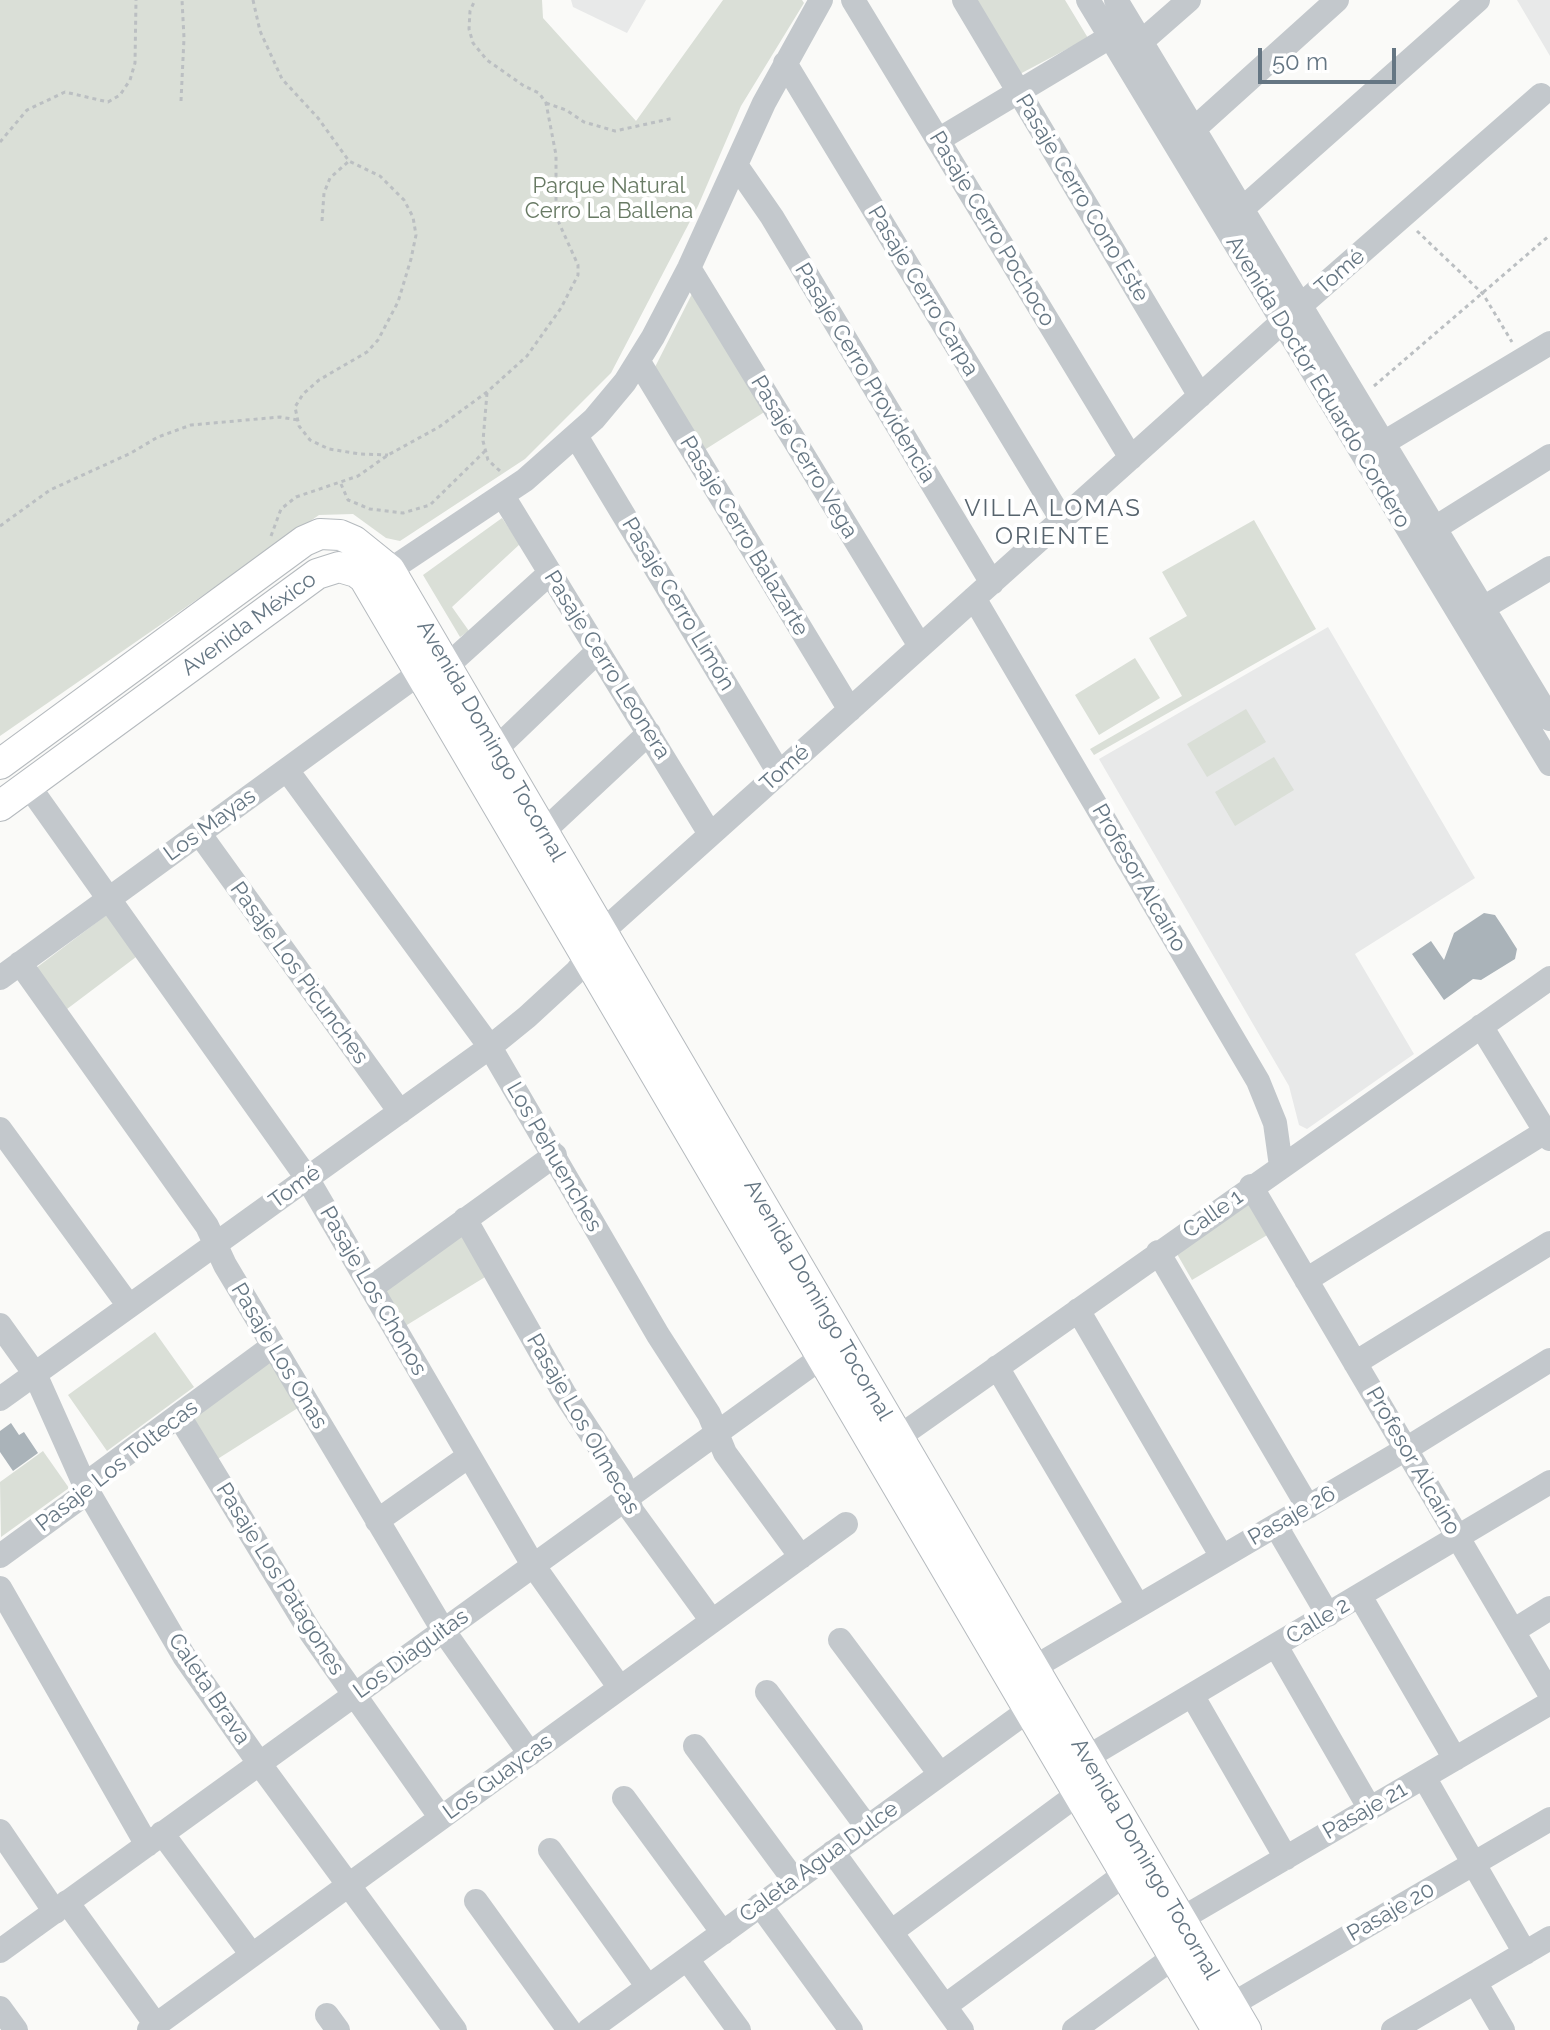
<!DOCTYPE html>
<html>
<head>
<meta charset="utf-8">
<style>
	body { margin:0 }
	#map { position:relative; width:1550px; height:2030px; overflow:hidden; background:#fafaf8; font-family:Raleway,sans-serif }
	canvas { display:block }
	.scale { position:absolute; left:1258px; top:48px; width:138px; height:36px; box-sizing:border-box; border:4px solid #657683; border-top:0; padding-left:10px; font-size:24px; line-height:28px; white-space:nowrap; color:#657683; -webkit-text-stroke:6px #fff; paint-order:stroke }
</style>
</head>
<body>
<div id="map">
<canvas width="1550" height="2030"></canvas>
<div class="scale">50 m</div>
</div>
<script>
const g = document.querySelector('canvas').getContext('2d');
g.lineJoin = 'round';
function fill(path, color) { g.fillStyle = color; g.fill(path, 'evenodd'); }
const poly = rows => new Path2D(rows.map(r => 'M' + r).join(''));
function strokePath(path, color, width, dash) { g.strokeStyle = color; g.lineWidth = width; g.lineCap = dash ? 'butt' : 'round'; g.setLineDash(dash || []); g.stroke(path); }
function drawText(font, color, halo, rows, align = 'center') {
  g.font = font + ' Raleway,sans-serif'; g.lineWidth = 8; g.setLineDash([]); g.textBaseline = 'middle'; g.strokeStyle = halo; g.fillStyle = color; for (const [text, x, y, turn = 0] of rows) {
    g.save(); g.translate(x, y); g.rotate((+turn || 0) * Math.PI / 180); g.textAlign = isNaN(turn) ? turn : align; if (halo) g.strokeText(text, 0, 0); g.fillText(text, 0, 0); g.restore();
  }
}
fill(poly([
	[571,0,646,0,627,33,573,7],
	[1517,0,1550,0,1550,56],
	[1328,627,1475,878,1355,954,1414,1054,1307,1129,1299,1125,1289,1086,1099,759]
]), '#e8e9e9');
fill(poly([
	[0,0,542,0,543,18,636,121,723,0,802,0,804,3,741,106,698,206,611,373,525,459,400,541,386,538,353,514,319,515,0,736],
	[974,0,1065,0,1088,38,1018,75],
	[695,288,766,411,698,454,653,371],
	[502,518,520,544,452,607,469,631,460,637,423,575],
	[1254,520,1316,629,1094,755,1090,749,1182,696,1149,638,1187,616,1162,572],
	[1135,658,1160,698,1099,735,1075,695],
	[1246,709,1266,742,1207,777,1187,744],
	[1274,757,1294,790,1235,826,1215,792],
	[109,913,140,954,67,1009,36,968],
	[1251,1203,1269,1234,1192,1280,1177,1254],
	[466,1231,490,1274,402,1328,380,1289],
	[155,1332,194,1387,107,1451,68,1395],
	[273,1357,301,1406,216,1460,190,1418],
	[43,1451,69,1488,1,1537,0,1482]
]), '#dadfd7');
fill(poly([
	[1484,913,1495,915,1503,927,1517,949,1515,959,1481,980,1473,979,1444,1000,1412,954,1431,941,1444,960,1454,933],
	[11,1423,19,1435,24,1432,38,1453,13,1471,0,1452,0,1431]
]), '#aab3b9');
const major = poly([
	[0,764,304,541,320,534,340,535,354,541,390,570,1246,2030],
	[0,806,317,574,339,567,356,572,364,578,1217,2030]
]);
strokePath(major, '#b5babe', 32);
strokePath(poly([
	[253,0,260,31,282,79,318,118,349,161,380,176,404,200,413,217,416,235,411,259,398,302,378,340,367,352,319,380,303,394,295,407,299,426,310,440,329,449,360,454,388,455],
	[181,101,184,38,182,0],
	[546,103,566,110,584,122,615,131,674,118],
	[0,142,27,110,65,92,108,102,120,95,130,80,135,63,136,0],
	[322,221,324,193,330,178,349,161],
	[1417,231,1483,294,1512,342],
	[1374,386,1550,235],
	[487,393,483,441,488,460,500,471],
	[341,484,348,500,370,509,403,513,430,505,485,451],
	[0,526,50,490,131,453,158,437,191,425,280,417,298,420],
	[271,536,281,509,296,497,358,476,388,455,439,427,487,392,527,356,561,308,578,275,578,265,559,223,556,204,556,155,546,103,539,93,524,86,487,60,473,43,469,29,470,11,475,0]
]), '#bbbfc2', 3, [4, 4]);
strokePath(poly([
	[853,0,1131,458],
	[964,0,1200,396],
	[1088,0,1550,764],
	[1116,0,1550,719],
	[1141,42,1189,0],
	[785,63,1062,520],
	[1194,129,1337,0],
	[938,140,1110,37],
	[736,165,772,217,992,583],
	[1242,209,1478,0],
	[689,268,920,646],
	[639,362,850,710],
	[576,436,779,773],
	[1370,451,1550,343],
	[503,496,710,834],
	[1435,528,1550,456],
	[375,580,525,480,594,419,625,382,653,337,689,268,764,103,821,0],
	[974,598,1258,1081,1275,1123,1281,1166],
	[1483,608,1550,568],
	[447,666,550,573],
	[496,749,598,651],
	[287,770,490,1047,658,1335,709,1414,725,1453,801,1557],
	[28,785,307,1178,533,1565,620,1688],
	[544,831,649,733],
	[199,833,400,1112],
	[20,963,207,1226,225,1265,443,1630,530,1754],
	[0,978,421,672],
	[1481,1026,1550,1139],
	[0,1129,129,1306],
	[1251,1186,1550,1694],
	[465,1219,564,1393,621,1480,632,1511,712,1621],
	[1158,1252,1308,1507],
	[1306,1280,1550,1129],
	[371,1288,555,1155],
	[1078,1310,1222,1557],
	[0,1325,35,1374,86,1488,184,1656,259,1763,455,2030],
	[1355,1363,1550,1243],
	[997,1367,1138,1606],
	[0,1399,490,1047,527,1017,577,971,588,957,603,931,1300,306,1541,95],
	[179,1416,311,1633,441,1818],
	[886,1446,1550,978],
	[377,1521,469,1456],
	[1276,1526,1328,1615],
	[0,1556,77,1500,95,1477,273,1346],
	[0,1588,147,1845],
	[1360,1596,1455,1759],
	[1513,1631,1550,1608],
	[840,1640,940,1774],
	[1276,1646,1370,1809],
	[1033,1668,1406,1449,1550,1360],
	[767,1692,867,1827],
	[1192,1695,1286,1858],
	[695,1746,794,1880],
	[1086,1758,1550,1482],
	[1424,1777,1525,1953],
	[624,1798,723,1933],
	[0,1831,55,1912],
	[162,1833,252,1955],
	[550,1850,648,1987],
	[833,1852,962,2030],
	[476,1901,569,2030],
	[67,1902,156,2025],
	[760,1905,851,2030],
	[1181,1919,1550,1703],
	[891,1932,1078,1794],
	[0,1951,822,1357],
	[687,1959,739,2030],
	[1475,1982,1503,2030],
	[1231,2005,1550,1819],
	[945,2006,1125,1874],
	[0,2008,16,2030],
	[327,2015,338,2030],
	[149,2030,846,1524],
	[589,2030,1044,1699],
	[1074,2030,1174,1957],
	[1393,2030,1550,1938]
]), '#c3c8cc', 24);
strokePath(major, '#fff', 30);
drawText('22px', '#687a64', '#fff', [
	["Parque Natural",609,186],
	["Cerro La Ballena",609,211]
]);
drawText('22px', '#657683', '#fff', [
	["Pasaje Cerro Cono Este",1082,198,59],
	["Pasaje Cerro Pochoco",992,229,59],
	["Tomé",1340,272,-41],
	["Pasaje Cerro Carpa",923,291,59],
	["Pasaje Cerro Providencia",865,373,59],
	["Avenida Doctor Eduardo Cordero",1318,382,59],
	["Pasaje Cerro Vega",804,457,59],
	["Pasaje Cerro Balazarte",744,536,59],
	["Pasaje Cerro Limón",678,604,59],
	["Avenida México",249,624,-36],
	["Pasaje Cerro Leonera",607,665,58],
	["Avenida Domingo Tocornal",491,741,60],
	["Tomé",785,768,-42],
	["Los Mayas",210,825,-36],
	["Profesor Alcaíno",1139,878,60],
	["Pasaje Los Picunches",299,973,54],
	["Los Pehuenches",554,1157,60],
	["Tomé",295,1187,-36],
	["Calle 1",1213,1214,-35],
	["Pasaje Los Chonos",373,1291,60],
	["Avenida Domingo Tocornal",818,1300,60],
	["Pasaje Los Onas",279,1356,59],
	["Pasaje Los Olmecas",583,1424,60],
	["Profesor Alcaíno",1413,1461,60],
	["Pasaje Los Toltecas",117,1466,-38],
	["Pasaje 26",1292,1516,-30],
	["Pasaje Los Patagones",280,1579,58],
	["Calle 2",1318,1621,-31],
	["Los Diaguitas",411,1654,-36],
	["Caleta Brava",209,1689,56],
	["Los Guaycas",498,1777,-36],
	["Pasaje 21",1365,1811,-30],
	["Avenida Domingo Tocornal",1145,1859,60],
	["Caleta Agua Dulce",819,1862,-36],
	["Pasaje 20",1391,1912,-30]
]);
g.letterSpacing = '2px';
drawText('24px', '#57646e', '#fff', [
	["VILLA LOMAS",1053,509],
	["ORIENTE",1053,537]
]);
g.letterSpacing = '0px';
</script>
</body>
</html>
